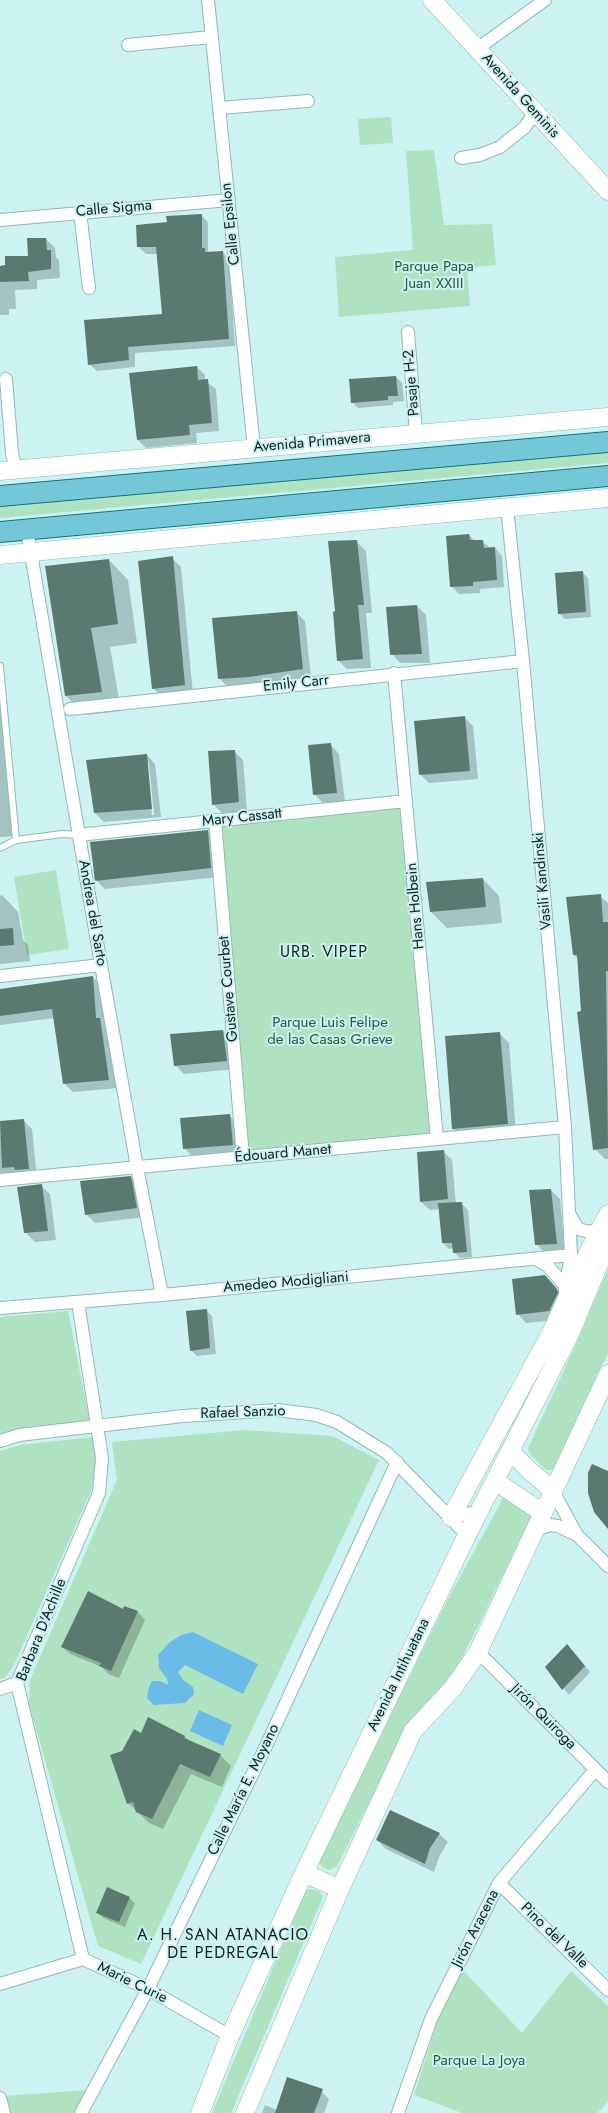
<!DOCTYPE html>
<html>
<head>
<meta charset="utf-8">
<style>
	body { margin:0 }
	canvas { display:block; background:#ccf2f2 }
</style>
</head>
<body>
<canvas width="608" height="2113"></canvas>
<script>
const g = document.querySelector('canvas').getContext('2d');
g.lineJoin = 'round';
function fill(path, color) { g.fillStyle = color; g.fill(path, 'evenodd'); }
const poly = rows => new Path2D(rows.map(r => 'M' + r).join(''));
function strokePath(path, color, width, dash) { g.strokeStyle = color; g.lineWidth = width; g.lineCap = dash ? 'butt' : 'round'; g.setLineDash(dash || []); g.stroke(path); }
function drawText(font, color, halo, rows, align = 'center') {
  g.font = font + ' Jost,sans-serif'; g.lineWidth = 4; g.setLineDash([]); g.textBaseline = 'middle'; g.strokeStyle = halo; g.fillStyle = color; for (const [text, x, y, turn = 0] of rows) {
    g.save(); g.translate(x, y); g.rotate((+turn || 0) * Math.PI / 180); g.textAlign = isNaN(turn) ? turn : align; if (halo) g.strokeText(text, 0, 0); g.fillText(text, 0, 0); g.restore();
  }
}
fill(poly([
	[391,117,393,143,360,145,358,119],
	[434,150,444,225,492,224,496,265,467,268,470,306,339,317,335,257,413,250,406,151],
	[608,451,608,463,0,518,0,505],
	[402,808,430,1133,248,1151,222,826],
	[56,870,69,949,27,955,14,877],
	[608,1269,608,1353,554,1468,553,1470,546,1470,529,1453,528,1448,577,1342],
	[68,1311,90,1423,46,1425,0,1436,0,1317],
	[245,1430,332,1436,379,1460,141,1964,98,1946,31,1711,29,1701,30,1680,117,1480,112,1442],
	[93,1437,96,1468,91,1491,14,1665,5,1678,0,1679,0,1451,20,1445],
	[506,1493,533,1513,478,1626,460,1662,399,1744,337,1866,329,1870,324,1868,319,1863,319,1859,449,1597],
	[310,1889,319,1891,323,1897,231,2113,212,2113,305,1891],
	[463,1970,522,2033,571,1971,608,2006,608,2102,597,2113,462,2113,414,2095,440,2013],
	[88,2090,76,2113,10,2113,4,2096]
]), '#afe2c1');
fill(poly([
	[193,1632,258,1664,243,1694,185,1665,178,1672,183,1680,193,1687,194,1694,185,1703,154,1705,147,1698,149,1687,152,1681,160,1681,168,1685,167,1679,159,1668,158,1655,170,1642,181,1635],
	[199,1710,232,1725,223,1746,190,1731]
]), '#6bbbe8');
fill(poly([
	[201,215,208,222,208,253,222,252,229,259,235,346,135,353,135,367,97,371,89,364,163,315,158,254,146,254,138,246,168,223],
	[46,239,55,248,56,257,59,260,60,278,37,280,37,289,15,290,16,309,9,309,9,315,0,315,0,267,29,257],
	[197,367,205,375,205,381,216,389,219,431,196,433,197,443,146,448,138,440],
	[396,377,402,383,404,401,393,402,393,405,358,408,352,402],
	[469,535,475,541,482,541,490,548,495,548,502,556,504,587,480,589,480,593,459,594,451,586],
	[357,542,366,551,372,613,366,613,371,668,347,669,338,660,337,613],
	[172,558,181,567,193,694,162,697,153,688],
	[109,560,128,580,137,643,110,647,121,711,86,715,66,696],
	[582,572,588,578,591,617,565,619,559,613],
	[417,606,426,615,430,663,400,663,392,654],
	[296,612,305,621,311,678,228,687,219,678,268,616,268,613],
	[0,667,16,836,0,837],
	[464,717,473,726,478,779,429,783,420,774],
	[331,745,339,754,345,802,323,803,314,794],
	[234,751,243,760,247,811,222,813,213,804],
	[147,755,155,764,161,817,104,822,95,813],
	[147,763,149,763,154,815,152,815],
	[207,831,216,840,219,877,105,889,97,881],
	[483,879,499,896,502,923,447,928,431,912],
	[2,895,18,912,23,940,28,945,30,961,0,964,0,896],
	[600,896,608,903,608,1159,605,1159,595,1149,578,959,574,955],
	[93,977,101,986,104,1024,108,1028,117,1088,73,1092,64,1083,55,1018,0,1025,0,990],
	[223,1031,232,1040,235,1069,184,1074,175,1065],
	[500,1034,509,1043,516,1133,462,1137,453,1129],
	[229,1115,238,1124,241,1154,193,1157,184,1148],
	[23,1120,32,1129,37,1178,0,1175,0,1123],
	[443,1151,452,1160,456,1204,462,1204,468,1210,472,1257,460,1258,454,1252,454,1248,449,1249,443,1243,440,1209,430,1210,421,1202],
	[130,1178,139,1186,145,1217,95,1223,86,1214],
	[41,1186,50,1194,56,1240,35,1242,26,1233],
	[551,1190,560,1199,565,1252,545,1253,536,1244],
	[553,1285,565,1299,558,1320,526,1323,518,1314],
	[206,1310,212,1316,216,1354,197,1356,191,1350],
	[125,1608,138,1612,145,1620,119,1678,108,1674,102,1667,70,1654,62,1647,124,1610],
	[573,1651,590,1672,569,1695,547,1667],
	[149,1718,185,1737,190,1742,220,1755,231,1766,222,1787,191,1774,163,1829,149,1823,128,1803,122,1752,142,1735],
	[439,1834,448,1842,439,1857,434,1872,386,1849,377,1840],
	[129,1898,135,1903,125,1927,103,1918,97,1912],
	[319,2089,329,2099,324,2113,262,2113,265,2105,277,2110]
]), '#0003');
fill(poly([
	[202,214,202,248,205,248,205,252,223,251,229,339,128,347,129,360,88,365,84,320,162,314,156,247,137,247,136,225,167,222,166,216],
	[27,238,46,238,47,250,51,250,51,269,28,272,29,281,0,282,0,266,5,265,5,256,28,256],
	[197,366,198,380,208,379,212,423,189,425,190,435,137,440,129,373],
	[396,376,398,396,388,396,388,400,351,403,349,379],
	[469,534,470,540,483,540,484,548,495,547,497,580,473,582,473,586,450,587,446,536],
	[357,540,364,605,358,605,363,659,337,661,333,612,335,611,328,541],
	[173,556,185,685,152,689,138,561],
	[109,559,118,624,91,628,102,692,65,696,45,566],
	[583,571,586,612,558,614,555,573],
	[417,605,422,654,390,655,386,607],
	[297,611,303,669,249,677,218,679,212,618],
	[465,716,470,771,419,775,414,721],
	[331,743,337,793,313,795,308,745],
	[235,750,239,802,212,805,208,751],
	[147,754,152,809,94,813,86,760],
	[208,830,211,868,95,881,90,842],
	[483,878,486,907,430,912,426,882],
	[601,894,603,922,608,922,608,971,606,971,608,1148,593,1150,577,1012,581,1011,577,955,573,955,566,897],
	[13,928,14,945,0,946,0,929],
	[93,976,96,1018,100,1018,109,1080,63,1084,52,1009,0,1016,0,989],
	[223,1030,227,1061,174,1066,170,1034],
	[500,1032,508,1124,452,1129,445,1036],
	[230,1114,233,1145,183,1149,180,1118],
	[24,1119,29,1169,15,1170,14,1167,2,1168,0,1121],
	[444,1150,448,1199,420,1202,417,1152],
	[131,1176,137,1208,85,1215,80,1181],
	[42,1184,48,1231,24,1233,17,1187],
	[551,1189,557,1244,535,1245,529,1190],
	[462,1202,467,1252,453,1253,452,1243,442,1243,438,1203],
	[545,1275,557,1289,558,1293,549,1311,516,1315,512,1279],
	[207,1309,210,1348,190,1351,186,1311],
	[592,1464,608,1471,608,1529,594,1512,588,1493,588,1473],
	[88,1591,123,1609,124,1606,138,1611,111,1671,99,1666,101,1663,61,1647],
	[567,1644,585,1666,562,1690,545,1667],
	[148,1717,185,1736,184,1738,221,1754,210,1777,180,1764,152,1819,136,1812,133,1802,127,1804,110,1755,122,1751,134,1729,141,1733],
	[390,1810,440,1833,430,1848,425,1864,376,1840],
	[107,1887,130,1897,119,1922,96,1913],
	[287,2077,323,2089,314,2113,275,2113]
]), '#5a7a71');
const lane = poly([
	[0,666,16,840],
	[0,848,16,840,62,834,78,835]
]);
const street = poly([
	[208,0,254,448],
	[128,45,211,37],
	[477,49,545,0],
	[220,108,308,101],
	[461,158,480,155,500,147,525,127,535,112],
	[80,212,89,288],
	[0,220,229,200],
	[408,332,416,434],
	[6,379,12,453,16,470],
	[507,507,523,661,565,1127,571,1255,565,1290],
	[27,530,101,965,137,1167,162,1295],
	[394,673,437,1139],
	[70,709,523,661],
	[215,820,243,1157],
	[78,835,406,801],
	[0,976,101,965],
	[0,1180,565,1127],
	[570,1215,578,1229,589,1232,599,1229],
	[536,1259,548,1266,566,1287],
	[78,1302,102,1458,99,1493,17,1683,83,1959],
	[0,1308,162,1295,571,1255],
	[0,1441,19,1435,183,1416,278,1410,316,1415,337,1422,387,1453,467,1535],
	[553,1491,577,1535],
	[451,1517,478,1512],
	[535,1530,550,1525,558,1526,577,1535,608,1566],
	[478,1652,608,1782],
	[0,1689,17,1683],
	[499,1883,608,1990],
	[0,1984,83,1959,148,1989,230,2036],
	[0,2098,4,2113],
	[81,2113,148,1989,266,1746,397,1462],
	[398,2113,431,2019,499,1883,595,1770]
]);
const secondary = poly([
	[432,0,608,191],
	[0,471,608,417],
	[0,555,608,498],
	[510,1451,529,1470,553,1491],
	[495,1481,543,1513],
	[451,1517,552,1331,581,1267,608,1214],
	[304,1873,340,1889],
	[200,2113,230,2036,304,1873,467,1535,569,1336,608,1242],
	[245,2113,340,1889,413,1731,453,1688,478,1652,608,1374]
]);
const primary = poly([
	[0,496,608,442],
	[0,532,608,476]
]);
strokePath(lane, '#93b7b7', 8);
strokePath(street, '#93b7b7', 14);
strokePath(secondary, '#93b7b7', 19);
strokePath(primary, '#157484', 22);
strokePath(lane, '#fff', 6);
strokePath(street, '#fff', 12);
strokePath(secondary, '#fff', 18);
strokePath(primary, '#74c7d6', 20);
drawText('15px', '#111f1f', '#ccf2f2', [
	["Avenida Geminis",520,96,48],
	["Calle Sigma",114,209,-5],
	["Calle Epsilon",231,224,-96],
	["Pasaje H-2",412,383,-95],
	["Avenida Primavera",312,443,-5],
	["Emily Carr",296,684,-6],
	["Mary Cassatt",242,818,-6],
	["Vasili Kandinski",543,881,-95],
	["Hans Holbein",416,906,-95],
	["Andrea del Sarto",92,913,80],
	["Gustave Courbet",229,989,-95],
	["Édouard Manet",283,1154,-5],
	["Amedeo Modigliani",286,1283,-5],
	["Rafael Sanzio",243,1413,-2],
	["Barbara D'Achille",42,1630,-68],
	["Avenida Intihuatana",399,1675,-64],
	["Jirón Quiroga",543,1717,45],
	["Calle María E. Moyano",244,1790,-64],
	["Jirón Aracena",476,1929,-63],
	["Pino del Valle",554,1936,44],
	["Marie Curie",132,1983,26]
]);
drawText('15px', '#235b3c', '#ccf2f2', [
	["Parque Papa",434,267],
	["Juan XXIII",434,284],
	["Parque Luis Felipe",330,1023],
	["de las Casas Grieve",330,1040],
	["Parque La Joya",479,2061]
]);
g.letterSpacing = '1px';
drawText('16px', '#111f1f', '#ccf2f2', [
	["URB. VIPEP",324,953],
	["A. H. SAN ATANACIO",223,1936],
	["DE PEDREGAL",223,1954]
]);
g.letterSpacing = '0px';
</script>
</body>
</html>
